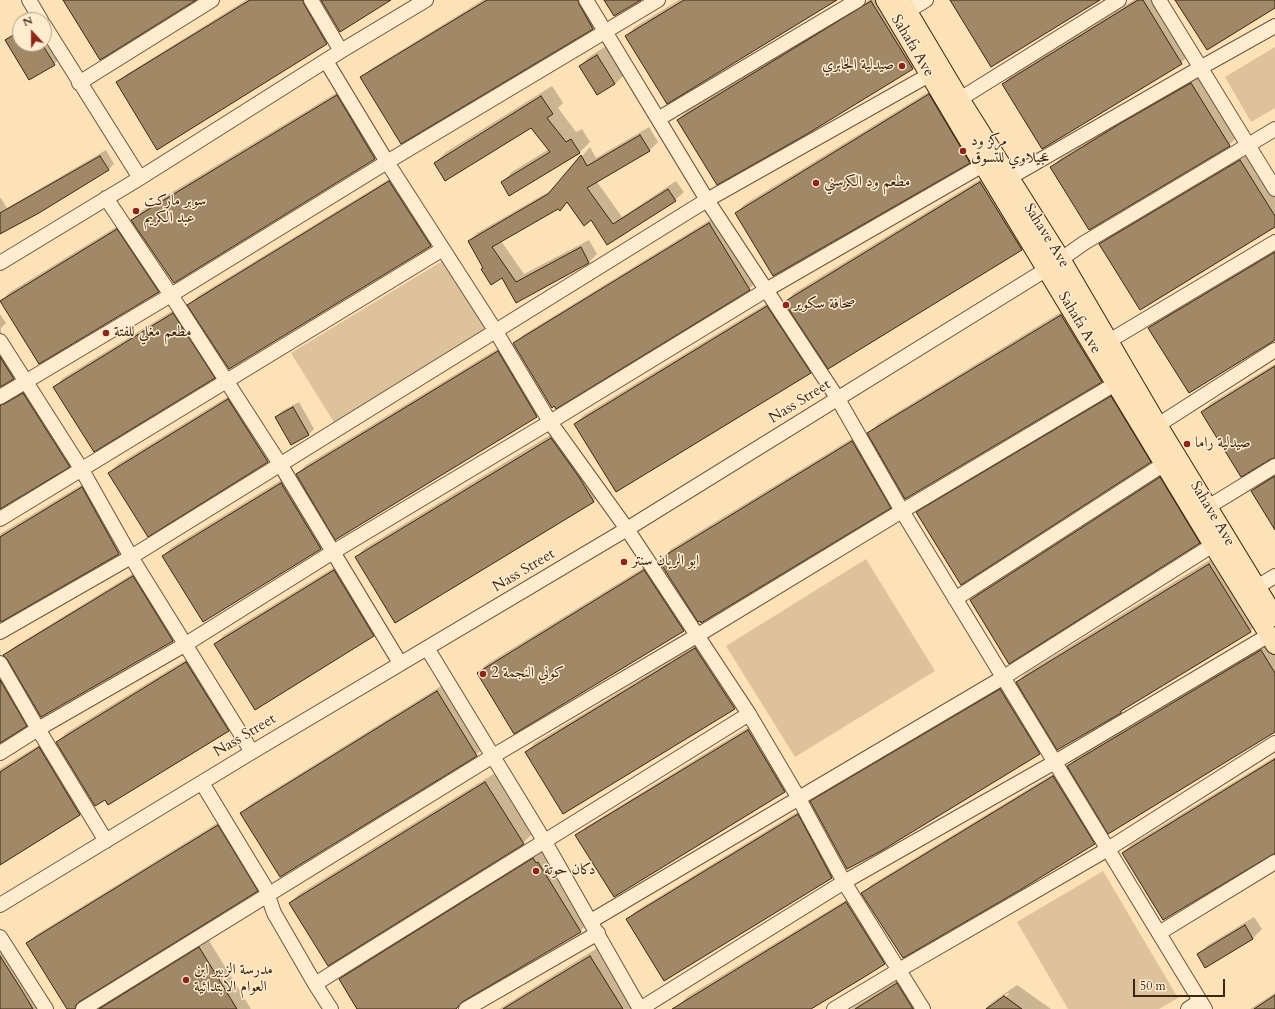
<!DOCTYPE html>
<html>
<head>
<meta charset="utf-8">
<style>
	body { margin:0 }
	#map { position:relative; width:1275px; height:1009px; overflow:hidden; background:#fee2b7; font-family:Cardo,serif }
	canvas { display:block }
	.north { position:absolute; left:12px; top:12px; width:40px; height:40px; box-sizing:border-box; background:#feecd0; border:1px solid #b09d83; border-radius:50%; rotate:338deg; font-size:11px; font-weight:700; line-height:16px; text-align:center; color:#3c2610 }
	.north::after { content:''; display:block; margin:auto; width:14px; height:18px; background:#8f2418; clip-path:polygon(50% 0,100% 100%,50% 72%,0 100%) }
	.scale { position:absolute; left:1133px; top:979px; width:92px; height:18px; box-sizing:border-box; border:2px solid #3c2610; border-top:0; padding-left:5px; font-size:12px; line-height:14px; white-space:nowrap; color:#3c2610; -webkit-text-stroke:3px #feecd0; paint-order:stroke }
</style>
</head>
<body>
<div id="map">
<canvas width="1275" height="1009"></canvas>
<div class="north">N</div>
<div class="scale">50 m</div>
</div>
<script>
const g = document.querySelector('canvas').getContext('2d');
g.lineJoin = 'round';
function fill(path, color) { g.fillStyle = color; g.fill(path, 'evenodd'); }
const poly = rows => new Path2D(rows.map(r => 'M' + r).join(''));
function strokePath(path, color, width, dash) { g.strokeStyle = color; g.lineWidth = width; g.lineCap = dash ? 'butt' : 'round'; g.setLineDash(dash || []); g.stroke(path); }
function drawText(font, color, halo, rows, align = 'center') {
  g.font = font + ' Cardo,Amiri,serif'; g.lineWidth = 3; g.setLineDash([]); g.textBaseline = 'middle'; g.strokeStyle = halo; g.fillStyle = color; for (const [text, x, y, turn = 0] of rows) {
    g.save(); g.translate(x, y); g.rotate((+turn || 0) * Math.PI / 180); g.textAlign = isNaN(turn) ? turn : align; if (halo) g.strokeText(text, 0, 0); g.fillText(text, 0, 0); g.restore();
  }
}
fill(poly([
	[1275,47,1275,108,1251,122,1225,77],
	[444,260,488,331,335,424,291,353],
	[866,559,935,671,795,757,726,646],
	[1103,871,1178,998,1159,1009,1068,1009,1017,922]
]), '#ddc29b');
fill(poly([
	[246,0,315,0,336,35,327,44,118,83,127,74],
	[483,0,590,0,602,19,593,28,402,142,362,78,371,69],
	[679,0,835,0,626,36,635,27],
	[869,0,885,0,921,60,912,69,678,120,687,111],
	[1134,0,1157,0,1190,54,1181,63,1043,148,1003,84,1012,75],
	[44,23,63,55,54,64,6,41,20,29,20,44,44,44],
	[606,46,624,75,615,84,580,66,589,57],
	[1200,75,1238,136,1229,145,1052,167,1061,158,1131,115],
	[552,86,563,103,558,108,576,132,582,129,590,142,579,153,502,182,512,172,549,149,532,126,435,163,446,152],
	[938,86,978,153,969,162,736,213,745,204],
	[346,87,384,149,375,158,174,282,132,220,141,211],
	[649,127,658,142,649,151,597,182,622,217,676,181,684,192,675,200,608,244,591,219,568,201,501,241,524,274,589,240,597,254,589,262,516,301,503,276,484,267,469,242,477,233,555,188,590,147,596,158],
	[106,150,114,164,108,170,0,233,0,197,7,208],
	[1249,152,1275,193,1275,226,1101,244,1110,235],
	[399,173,439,237,430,246,189,305,198,296],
	[989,174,1030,241,1021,250,786,302,794,293],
	[718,215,758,280,749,289,514,344,523,335],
	[126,221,167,283,158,291,1,301,10,292],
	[1275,249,1275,339,1150,328,1159,319],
	[776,298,819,363,810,372,575,424,584,415],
	[182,305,223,368,214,377,55,387,63,378],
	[1071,306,1110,372,1101,381,869,433,878,424],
	[0,314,6,323,1,328,1,336,22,369,13,378,0,386,1,392,32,385,78,457,69,466,0,509],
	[507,343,545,407,536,416,297,474,306,465],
	[1275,364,1275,457,1202,412,1211,403],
	[1120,388,1159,453,1150,462,918,513,927,504],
	[237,391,277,452,268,461,148,535,109,473,118,464],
	[299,402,314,429,308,435,276,417,282,411],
	[560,429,602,492,594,501,395,621,356,557,365,548],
	[861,433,899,498,890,507,660,562,671,549],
	[1169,469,1208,534,1199,543,971,600,980,591],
	[1275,473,1275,528,1252,491,1261,482],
	[291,474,330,539,321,548,203,621,163,556,172,547],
	[91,479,128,544,119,553,1,620,0,618,0,534],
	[1218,555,1259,622,1250,631,1125,707,1121,712,1017,682,1026,673],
	[343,562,382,626,373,635,215,644,224,635],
	[653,562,692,621,683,630,478,673,487,664],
	[142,568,182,632,173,641,42,716,5,655,14,647],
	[705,640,744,699,735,708,564,813,526,752,535,743],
	[1270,642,1275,650,1275,731,1068,766,1077,757],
	[1,650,0,653,1,658,35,716,26,725,0,742,0,651],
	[195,654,238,722,229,731,105,799,57,742,66,733],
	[1010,681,1048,744,1039,753,811,802,820,793],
	[446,683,485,746,476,755,242,813,251,804],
	[758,721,794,782,785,791,614,896,577,836,586,827],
	[49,739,89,806,80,815,0,863,0,769],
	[1275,757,1275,851,1123,853,1132,844],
	[1063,768,1103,835,1094,844,862,894,871,885],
	[495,773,532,834,523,843,290,903,299,894],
	[807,806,841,869,832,878,627,920,636,911],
	[227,817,266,882,257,891,83,999,84,1004,208,939,251,1009,68,1009,27,944,36,935],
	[542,850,589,922,580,931,466,998,454,1009,358,1009,340,979,349,970],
	[856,894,893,954,884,963,809,1009,682,1009,679,1005,688,996],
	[1254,917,1262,929,1253,938,1199,954,1208,945],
	[8,946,48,1009,0,1009,0,951],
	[599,947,638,1009,499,1009],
	[906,975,925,1005,931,1009,851,1009],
	[1017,985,1051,1009,985,1009,991,1003],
	[1008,993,1009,994,990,1008,990,1005],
	[1275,993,1275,1009,1250,1009]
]), '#0003');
const building = poly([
	[63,0,196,0,100,60,63,0],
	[250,0,303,0,304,4,327,44,157,150,116,82,250,0],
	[321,0,391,0,340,32,321,0],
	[487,0,578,0,579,4,593,29,401,144,360,77,487,0],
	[604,0,641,0,614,16,604,0],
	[684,0,837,0,667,104,625,36,684,0],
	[950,0,1100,0,991,67,950,0],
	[1138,0,1143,0,1182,64,1042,149,1002,84,1138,0],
	[1175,0,1275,0,1275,8,1207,50,1175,0],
	[871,1,913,69,807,134,717,185,677,120,871,1],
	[20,31,20,44,42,44,55,65,29,80,5,40,20,31],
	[597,55,615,84,597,95,579,66,597,55],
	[1191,83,1230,146,1089,230,1050,167,1121,123,1191,83],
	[929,94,970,163,773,276,735,213,929,94],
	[337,95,375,159,174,283,131,220,337,95],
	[541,96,553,114,547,118,566,142,571,139,580,153,509,196,501,182,550,152,531,128,445,181,434,163,541,96],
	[640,135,650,151,587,188,613,224,668,189,676,201,607,245,591,220,584,226,567,202,560,211,558,209,492,247,516,282,581,247,589,263,516,303,502,278,491,285,481,269,483,268,468,241,548,194,581,155,587,166,640,135],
	[100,156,109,170,39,213,0,234,0,213,100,156],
	[1240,160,1275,216,1275,227,1140,310,1099,244,1240,160],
	[389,181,431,246,229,369,187,305,389,181],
	[980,182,1022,250,828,369,784,302,980,182],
	[709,223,750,290,556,409,554,406,552,408,513,343,709,223],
	[117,229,159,292,39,364,0,301,117,229],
	[1275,252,1275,340,1189,393,1148,328,1275,252],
	[767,306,811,373,616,492,574,424,767,306],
	[173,313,215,378,94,452,53,387,173,313],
	[1061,315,1102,382,905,499,867,433,1061,315],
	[498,351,537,417,335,540,296,474,498,351],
	[0,357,14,379,0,387,0,357],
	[1275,366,1275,458,1271,459,1241,477,1201,412,1275,366],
	[23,393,70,467,0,509,0,405,4,404,23,393],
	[1111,396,1151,462,961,585,916,512,1111,396],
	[228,399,268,462,148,537,108,473,228,399],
	[293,407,309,435,291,445,275,417,293,407],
	[551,438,579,477,594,502,395,623,355,557,551,438],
	[852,441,891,508,701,623,700,621,698,622,659,561,662,560,661,558,852,441],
	[1275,476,1275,530,1251,491,1275,476],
	[1160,477,1200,543,1009,664,970,600,1160,477],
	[281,483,321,549,203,622,162,556,281,483],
	[82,487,119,554,1,622,0,620,0,537,82,487],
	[1209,564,1251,632,1121,711,1121,713,1057,750,1016,682,1209,564],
	[334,570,374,636,255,710,214,644,334,570],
	[644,570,684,631,514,734,477,673,644,570],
	[133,576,173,641,41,717,7,659,3,655,133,576],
	[695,648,735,709,563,814,525,752,695,648],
	[1261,650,1275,673,1275,732,1108,834,1067,766,1261,650],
	[186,662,229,731,108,805,105,800,95,806,56,742,186,662],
	[0,680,27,726,0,743,0,680],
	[1000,689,1040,754,881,851,847,869,810,801,1000,689],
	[437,691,477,756,280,877,240,813,437,691],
	[748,730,785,792,614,897,575,835,748,730],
	[39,747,80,815,0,865,0,772,39,747],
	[1275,759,1275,853,1163,920,1122,853,1275,759],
	[1053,776,1095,844,1020,890,903,958,861,893,1053,776],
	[485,782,524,844,328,966,289,903,485,782],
	[798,814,832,878,664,981,626,919,798,814],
	[218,825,258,891,79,1002,76,1005,75,1009,67,1009,26,943,218,825],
	[533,858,536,863,538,862,581,932,462,1002,456,1009,357,1009,339,979,533,858],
	[846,902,885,964,861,979,811,1009,672,1009,846,902],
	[1245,925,1253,939,1205,968,1197,954,1245,925],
	[199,947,237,1009,99,1009,199,947],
	[0,956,21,989,33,1009,0,1009,0,956],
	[590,956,623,1009,503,1009,524,996,590,956],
	[897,983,913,1009,855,1009,871,999,897,983],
	[1275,995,1275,1009,1254,1009,1275,995],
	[1004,996,1022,1009,986,1009,1004,996]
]);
fill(building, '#a18867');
strokePath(building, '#3c2610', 1);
const minor = poly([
	[29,0,41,20],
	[311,0,341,51],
	[586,0,707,200,838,399,902,511,1205,1009],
	[1159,0,1275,189],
	[908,11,926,0],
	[44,25,140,178],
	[326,61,387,162,495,330,550,422,627,529,749,714,798,797,844,882,923,1009],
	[79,83,212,0],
	[960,99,1119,0],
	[658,119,858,0],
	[1009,178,1200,68,1275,26],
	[106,198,171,295,280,464,400,663],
	[0,263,140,178,341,51,426,0],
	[0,341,82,470,131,557,252,752],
	[1109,341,1275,242],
	[0,397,171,295,387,162,658,0],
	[1158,425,1275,350],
	[1208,507,1275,466],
	[0,519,443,249],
	[1257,587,1275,576],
	[955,599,1164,464],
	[0,632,131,557,707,200,929,75],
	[427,648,545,842,640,1009,844,882,1055,762,1269,635],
	[0,663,38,729,106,841],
	[0,753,38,729,186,644,333,552,550,422,766,290,983,165],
	[202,783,265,887,274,913,315,984,331,1009],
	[0,905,252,752,627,529,1047,269,1084,243,1275,129],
	[591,921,1004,677,1213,545],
	[1159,933,1275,862],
	[0,937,46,1009],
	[315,984,749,714],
	[83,1009,493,756,698,635,902,511,1115,384],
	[466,1009,598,933],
	[834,1009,899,970,1108,849,1275,743],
	[1188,1009,1200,1001]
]);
const major = poly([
	[885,0,983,165,1213,545,1275,645],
	[901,0,960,99,1061,259,1158,425,1275,617]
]);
strokePath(minor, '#6c553a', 16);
strokePath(major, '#3c2610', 20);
strokePath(minor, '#feecd0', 14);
strokePath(major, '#fee2b7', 18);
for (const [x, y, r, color] of [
	[902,66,4,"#8f2418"],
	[963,151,4,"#8f2418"],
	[816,183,4,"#8f2418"],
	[136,211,4,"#8f2418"],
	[786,305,4,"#8f2418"],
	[106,333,4,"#8f2418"],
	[1187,444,4,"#8f2418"],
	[624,562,4,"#8f2418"],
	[483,674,4,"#8f2418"],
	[536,871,4,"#8f2418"],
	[186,980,4,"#8f2418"]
]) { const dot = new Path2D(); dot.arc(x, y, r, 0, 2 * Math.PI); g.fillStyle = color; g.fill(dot); strokePath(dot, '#feecd0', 1.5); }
drawText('15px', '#3c2610', '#feecd0', [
	["Sahafa Ave",912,46,59],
	["Sahave Ave",1046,236,58],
	["Sahafa Ave",1079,323,59],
	["Nass Street",800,402,-32],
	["Sahave Ave",1212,514,59],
	["Nass Street",524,571,-31],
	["Nass Street",245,736,-31]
]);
drawText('15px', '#3c2610', '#feecd0', [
	["صيدلية الجابري",894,66,"right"],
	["مركز ود",971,142],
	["عجيلاوي للتسوق",971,159],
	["مطعم ود الكرسني",824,183],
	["سوبر ماركت",144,202],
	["عبد الكريم",144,219],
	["صحافة سكوير",794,305],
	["مطعم مغلي للفتة",114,333],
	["صيدلية راما",1195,444],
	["ابو الريان سنتر",632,562],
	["كوني النجمة 2",491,674],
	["دكان حوتة",544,871],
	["مدرسة الزبير ابن",194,971],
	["العوام الابتدائية",194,988]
], 'left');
</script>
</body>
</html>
